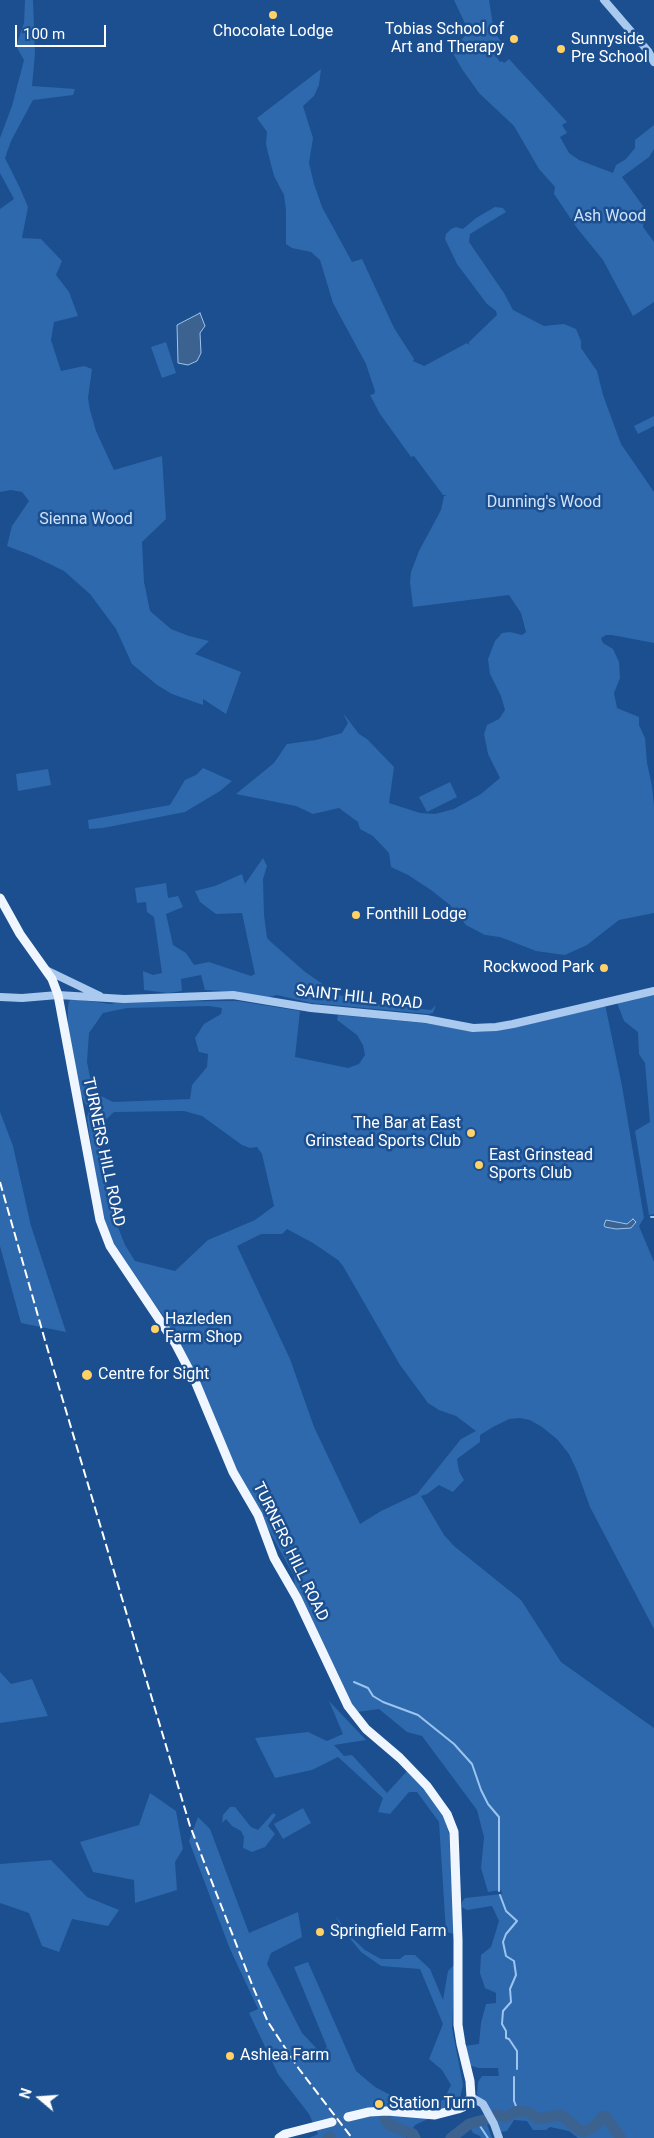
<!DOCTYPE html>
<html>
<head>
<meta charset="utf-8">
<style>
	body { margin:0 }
	#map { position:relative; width:654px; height:2138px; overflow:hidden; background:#1b4f8f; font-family:Roboto,sans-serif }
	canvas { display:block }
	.north { position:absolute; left:15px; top:2073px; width:50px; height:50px; -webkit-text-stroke:4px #1b4f8f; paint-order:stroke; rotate:288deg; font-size:14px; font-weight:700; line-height:20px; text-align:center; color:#fff }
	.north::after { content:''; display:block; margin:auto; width:18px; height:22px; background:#fff; clip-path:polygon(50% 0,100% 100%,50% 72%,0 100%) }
	.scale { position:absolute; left:15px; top:25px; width:91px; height:22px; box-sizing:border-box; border:2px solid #fff; border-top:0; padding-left:6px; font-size:15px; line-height:18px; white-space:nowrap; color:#fff; -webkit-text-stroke:4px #1b4f8f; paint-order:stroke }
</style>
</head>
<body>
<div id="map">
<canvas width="654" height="2138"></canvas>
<div class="north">N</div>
<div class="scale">100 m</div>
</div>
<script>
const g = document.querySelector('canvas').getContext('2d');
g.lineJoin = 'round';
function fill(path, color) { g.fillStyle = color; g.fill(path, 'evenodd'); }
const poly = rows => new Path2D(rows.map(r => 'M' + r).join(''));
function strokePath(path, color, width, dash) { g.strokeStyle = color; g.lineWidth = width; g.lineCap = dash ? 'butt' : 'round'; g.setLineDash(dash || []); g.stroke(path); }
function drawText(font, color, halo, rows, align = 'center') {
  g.font = font + ' Roboto,sans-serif'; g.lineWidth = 5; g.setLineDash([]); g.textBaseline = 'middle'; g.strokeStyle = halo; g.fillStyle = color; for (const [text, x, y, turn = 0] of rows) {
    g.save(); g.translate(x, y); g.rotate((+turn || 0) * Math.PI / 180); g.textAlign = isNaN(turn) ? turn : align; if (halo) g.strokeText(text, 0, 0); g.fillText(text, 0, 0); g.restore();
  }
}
fill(poly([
	[25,0,33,0,35,54,32,86,75,89,73,95,33,100,11,141,5,158,20,188,28,207,22,238,41,239,62,261,56,275,69,292,78,316,54,322,51,340,61,371,84,366,92,369,88,398,90,410,96,431,114,470,162,456,166,519,142,542,144,582,150,611,171,629,189,636,209,641,195,654,241,672,226,714,203,699,203,705,172,694,157,685,132,664,116,629,90,594,64,571,33,556,7,546,12,526,29,501,22,492,11,490,0,492,0,209,14,199,0,173,0,138,12,106,24,60,16,46,24,23],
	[454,0,489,0,494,32,504,45,503,49,495,55,500,62,502,61,504,63,509,59,567,122,562,125,567,133,560,137,569,153,579,160,613,173,616,165,626,159,635,148,635,140,654,125,654,149,649,157,622,177,648,213,644,218,643,227,654,242,654,302,633,316,603,260,577,228,554,194,555,187,539,169,514,126,479,93,462,69,454,55,456,45,469,32],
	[321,69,319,85,314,96,303,106,313,138,309,163,314,184,322,207,352,262,362,259,394,328,414,359,413,361,424,366,467,343,469,345,469,342,497,315,496,311,487,304,457,264,445,239,446,234,451,229,456,227,463,229,476,218,495,207,503,208,506,212,470,234,469,242,504,293,513,310,544,326,564,324,576,329,581,341,581,348,597,371,603,395,621,444,654,492,654,643,612,635,606,635,601,638,603,643,613,649,619,662,620,678,614,693,617,708,639,717,639,725,645,738,647,763,652,786,654,806,654,913,619,920,587,945,565,955,536,951,500,937,485,935,466,925,450,905,431,890,408,875,391,867,389,853,373,836,360,829,358,822,339,808,313,814,296,806,236,794,274,763,287,744,316,740,342,733,348,723,343,713,359,734,367,739,394,767,389,803,420,813,435,814,454,809,481,794,500,778,488,754,484,734,487,725,499,719,505,710,501,696,490,674,488,659,495,641,502,633,510,632,522,635,526,632,521,613,509,595,413,607,410,582,411,572,419,551,441,510,444,496,447,495,443,495,414,456,411,457,380,414,370,395,374,394,375,391,366,364,333,303,320,260,311,252,292,248,286,244,286,210,284,195,274,176,268,153,266,144,267,132,257,118],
	[166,342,176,373,162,378,151,347],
	[654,416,654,426,638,434,634,426],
	[203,768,232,781,220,791,185,812,103,828,89,829,88,820,170,805,185,780,196,775],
	[48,769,51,785,18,791,16,774],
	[450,782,457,797,427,812,419,797],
	[263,858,267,866,263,879,264,915,267,938,271,942,304,971,338,995,375,1004,431,1010,436,1005,433,1013,429,1014,311,1003,277,995,268,997,224,991,205,990,201,975,181,979,182,991,168,993,144,990,143,971,153,975,162,973,154,917,147,912,146,902,137,903,135,888,166,883,168,898,178,896,183,907,166,914,173,945,186,953,194,965,209,962,251,976,255,974,242,913,216,914,200,902,195,891,215,886,242,874,245,884],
	[654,994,654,1214,649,1215,635,1131,650,1122,645,1063,639,1054,638,1032,624,1021,617,1003],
	[73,999,111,1004,119,1002,238,1001,300,1011,295,1057,348,1068,359,1064,365,1055,363,1045,357,1035,337,1020,338,1015,424,1023,478,1032,500,1030,605,1006,606,1009,622,1086,644,1218,639,1226,654,1262,654,1629,590,1507,577,1471,569,1454,557,1439,542,1427,530,1420,520,1418,509,1419,493,1427,480,1435,480,1442,457,1459,459,1471,464,1480,453,1492,439,1485,427,1494,421,1496,444,1535,454,1546,521,1600,561,1662,654,1728,654,2138,578,2138,569,2131,550,2127,546,2130,533,2130,527,2121,514,2120,507,2131,501,2132,479,2098,477,2094,478,2082,482,2076,499,2076,498,2068,479,2068,471,2066,465,2046,479,2044,481,2023,486,2004,496,2003,496,1993,485,1988,480,1973,481,1955,491,1947,499,1921,492,1906,467,1910,462,1907,462,1902,465,1898,502,1894,501,1890,488,1892,481,1868,484,1837,477,1810,422,1736,407,1732,379,1709,357,1712,349,1700,295,1586,294,1576,237,1472,190,1365,165,1318,125,1265,109,1234,99,1200,87,1117,89,1111,79,1091,68,1025,68,1008,69,1001],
	[209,1006,222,1008,221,1014,204,1024,195,1038,199,1052,208,1054,207,1067,192,1085,190,1099,113,1102,93,1092,87,1062,89,1033,103,1013,127,1008],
	[184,1111,202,1116,242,1145,250,1148,257,1147,262,1154,274,1206,255,1220,208,1240,175,1271,135,1261,125,1245,112,1212,101,1157,98,1127,114,1112],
	[287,1229,313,1243,338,1260,343,1266,400,1365,428,1403,439,1410,456,1416,476,1431,461,1439,417,1494,381,1511,360,1524,314,1427,290,1359,237,1246,261,1234,282,1234],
	[0,1112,13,1146,31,1226,66,1332,21,1323,0,1246],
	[0,1672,11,1684,32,1679,48,1716,0,1723],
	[329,1701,366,1740,334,1745,344,1756,352,1755,387,1793,408,1770,425,1788,444,1817,449,1834,453,1896,454,1934,446,1932,439,1822,417,1792,409,1792,390,1814,378,1812,383,1798,338,1757,312,1770,275,1778,255,1738,308,1732,327,1741,343,1734],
	[150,1793,176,1811,183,1849,175,1862,177,1890,135,1903,134,1880,93,1872,80,1842,139,1825],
	[230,1807,235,1807,251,1827,258,1830,273,1813,276,1815,268,1826,275,1834,265,1847,252,1852,243,1848,244,1837,241,1831,232,1826,226,1819,222,1823,223,1815],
	[303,1808,311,1823,283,1839,274,1824],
	[198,1817,210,1829,249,1933,298,1912,302,1937,271,1953,267,1964,302,2033,320,2052,327,2047,294,1967,308,1962,356,2071,375,2087,400,2100,431,2107,444,2099,451,2085,442,2070,429,2059,443,2024,420,1969,381,1966,361,1952,343,1930,335,1915,350,1936,365,1950,381,1959,400,1959,405,1955,415,1955,430,1969,443,2000,448,1971,455,1964,452,2028,463,2085,460,2098,443,2112,415,2125,406,2138,309,2138,318,2134,309,2114,278,2074,249,2013,258,2009,230,1949,189,1841],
	[51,1860,87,1897,119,1910,108,1926,72,1919,59,1952,42,1946,29,1913,0,1903,0,1864],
	[484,2121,486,2122,492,2138,481,2138,480,2136,473,2133,469,2125]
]), '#2e69ad');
const water = poly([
	[200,313,205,326,200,333,201,353,197,361,188,365,178,363,177,325,200,313],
	[633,1219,636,1222,631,1228,616,1229,605,1227,604,1225,606,1220,627,1224,633,1219]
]);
fill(water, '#3c6290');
strokePath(water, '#9cc4f0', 1);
strokePath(poly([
	[651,1217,654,1217],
	[354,1682,368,1688,373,1696,383,1702,418,1715,454,1744,472,1764,481,1790,488,1804,499,1817,499,1891],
	[500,1895,506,1911,517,1921,506,1934,503,1942,506,1956,514,1961,516,1975,510,1989,511,2002,503,2011,502,2024,506,2031,506,2038,509,2039,517,2051,517,2069],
	[514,2077,514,2101,518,2111],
	[478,2123,488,2138]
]), '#9cc4f0', 2);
strokePath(poly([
	[496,2115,505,2117,518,2111,530,2113,538,2119,561,2115,579,2130,584,2132,595,2126,602,2117,605,2116,621,2138],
	[385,2119,389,2125,413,2134,415,2138],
	[328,2138,330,2137],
	[451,2138,469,2124,487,2119]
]), '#3c6290', 11);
strokePath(poly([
	[332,2122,348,2117]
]), '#3d69a0', 9, [9, 4.5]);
strokePath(poly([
	[604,0,648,51,654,62],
	[46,970,100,996],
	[0,997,22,998,58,995,124,999,233,995,311,1008,426,1019,473,1028,496,1027,513,1024,654,991],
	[471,2097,483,2104,494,2124,499,2138]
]), '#a9c9ee', 8);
strokePath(poly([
	[0,898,20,934,52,979,58,995,100,1220,110,1246,175,1343,195,1381,233,1472,258,1515,274,1558,297,1598,348,1706,366,1729,400,1758,427,1786,447,1814,454,1832,458,1940,458,2025,461,2044,470,2081,471,2097,463,2107,458,2109,435,2115,387,2111,369,2112,348,2117],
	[279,2138,285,2134,332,2122]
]), '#f0f6ff', 9);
strokePath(poly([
	[0,1182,44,1337,190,1826,253,1987,268,2022,299,2069,352,2138]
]), '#fff', 2, [9, 4]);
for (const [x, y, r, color] of [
	[273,15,5,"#ffd166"],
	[514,39,5,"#ffd166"],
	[561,49,5,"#ffd166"],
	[356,915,5,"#ffd166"],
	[604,968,5,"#ffd166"],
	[471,1133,5,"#ffd166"],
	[479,1165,5,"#ffd166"],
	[155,1329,5,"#ffd166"],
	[87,1375,6,"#ffd166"],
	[320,1932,5,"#ffd166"],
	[230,2056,5,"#ffd166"],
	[379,2104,5,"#ffd166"]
]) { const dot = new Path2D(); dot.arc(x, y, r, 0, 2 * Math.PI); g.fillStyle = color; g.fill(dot); strokePath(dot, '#1b4f8f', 2); }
drawText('16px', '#fff', '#1b4f8f', [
	["Tobias School of",504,30,"right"],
	["Art and Therapy",504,48,"right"],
	["Chocolate Lodge",273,32,"center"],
	["Sunnyside",571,40],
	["Pre School",571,58],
	["Fonthill Lodge",366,915],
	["Rockwood Park",594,968,"right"],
	["The Bar at East",461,1124,"right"],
	["Grinstead Sports Club",461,1142,"right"],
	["East Grinstead",489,1156],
	["Sports Club",489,1174],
	["Hazleden",165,1320],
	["Farm Shop",165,1338],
	["Centre for Sight",98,1375],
	["Springfield Farm",330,1932],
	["Ashlea Farm",240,2056],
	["Station Turn",389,2104]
], 'left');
drawText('16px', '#cfe3fa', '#1b4f8f', [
	["Ash Wood",610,217],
	["Dunning's Wood",544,503],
	["Sienna Wood",86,520]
]);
drawText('16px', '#fff', '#1b4f8f', [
	["SAINT HILL ROAD",359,998,6],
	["TURNERS HILL ROAD",103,1152,78],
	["TURNERS HILL ROAD",290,1552,64]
]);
</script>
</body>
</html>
